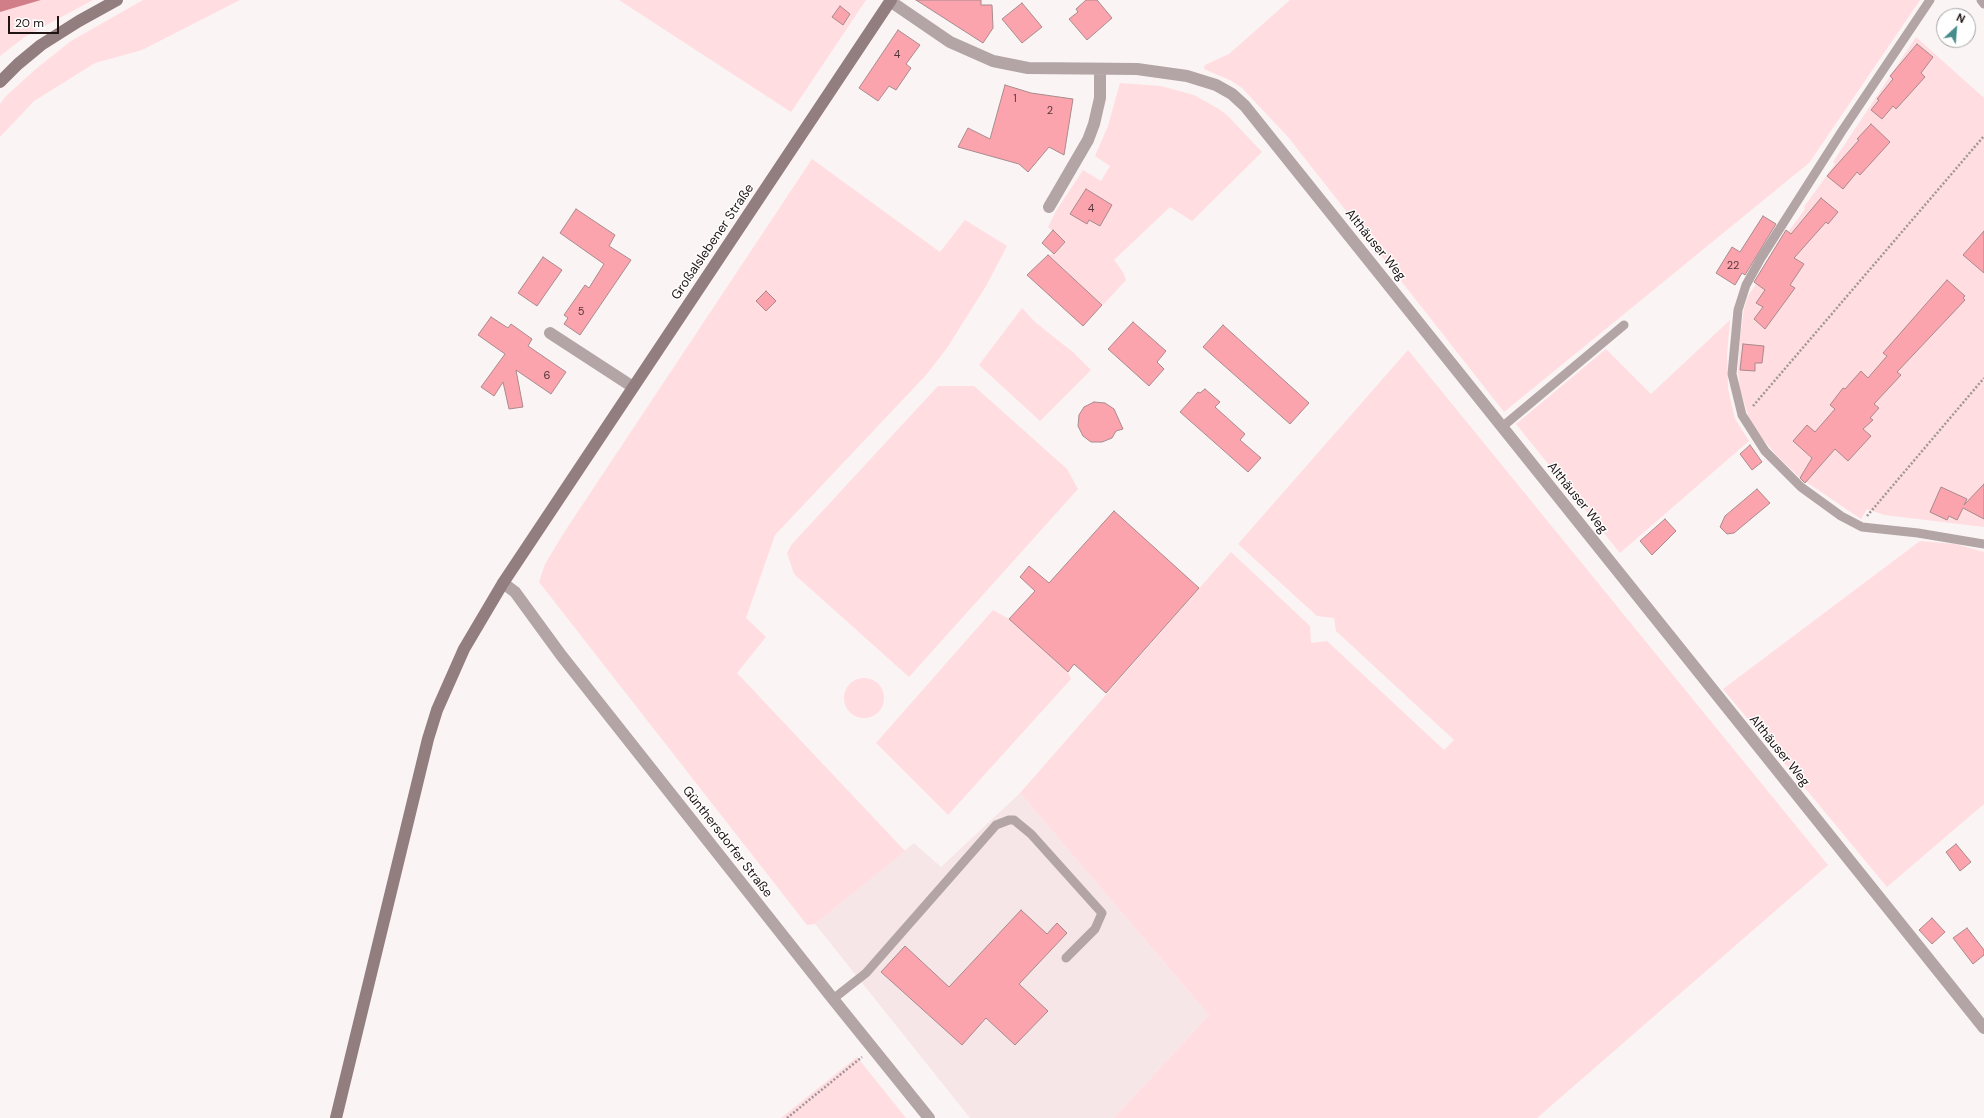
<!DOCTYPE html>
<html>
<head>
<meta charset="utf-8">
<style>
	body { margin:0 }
	#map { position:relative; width:1984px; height:1118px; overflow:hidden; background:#fbf4f5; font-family:"DM Sans",sans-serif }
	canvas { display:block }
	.north { position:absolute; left:1936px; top:8px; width:40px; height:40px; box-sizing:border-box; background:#fff; border:1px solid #a5a1a1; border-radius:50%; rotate:26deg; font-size:11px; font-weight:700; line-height:16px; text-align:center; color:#1f1314 }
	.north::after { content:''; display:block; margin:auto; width:14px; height:18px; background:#458d8b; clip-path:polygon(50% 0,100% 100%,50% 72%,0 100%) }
	.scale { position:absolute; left:8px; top:16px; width:51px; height:18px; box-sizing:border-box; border:2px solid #1f1314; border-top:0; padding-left:5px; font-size:12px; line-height:14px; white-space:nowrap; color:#1f1314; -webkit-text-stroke:3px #fff; paint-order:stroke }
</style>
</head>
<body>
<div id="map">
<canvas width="1984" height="1118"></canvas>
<div class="north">N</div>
<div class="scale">20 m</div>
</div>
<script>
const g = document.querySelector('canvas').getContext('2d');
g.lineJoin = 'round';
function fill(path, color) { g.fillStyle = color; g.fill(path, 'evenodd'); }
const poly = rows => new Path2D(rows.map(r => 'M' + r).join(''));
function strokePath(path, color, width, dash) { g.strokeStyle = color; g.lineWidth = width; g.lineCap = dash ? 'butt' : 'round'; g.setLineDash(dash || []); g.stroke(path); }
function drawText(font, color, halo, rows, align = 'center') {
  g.font = font + ' "DM Sans",sans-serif'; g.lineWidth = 3; g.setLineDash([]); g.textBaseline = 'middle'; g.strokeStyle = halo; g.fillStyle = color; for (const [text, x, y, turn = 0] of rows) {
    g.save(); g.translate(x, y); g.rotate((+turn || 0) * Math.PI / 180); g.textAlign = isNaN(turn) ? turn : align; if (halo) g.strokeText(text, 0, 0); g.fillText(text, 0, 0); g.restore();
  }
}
fill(poly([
	[1020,793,1209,1015,1114,1118,970,1118,815,924,914,843,941,867]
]), '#f7e6e7');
fill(poly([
	[41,0,93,0,26,36,0,56,0,12],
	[143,0,240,0,142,50,95,63,34,101,0,137,0,104,6,96,37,68,71,41],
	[619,0,866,0,791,112],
	[1290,0,1920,0,1809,163,1504,412,1288,137,1243,89,1232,81,1204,69,1205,65,1229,54],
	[1916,37,1984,98,1984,527,1901,517,1884,515,1867,509,1861,519,1799,477,1776,455,1758,433,1749,418,1740,389,1738,372,1740,337,1744,309,1748,296,1768,266,1765,264,1805,209,1804,207,1835,164,1833,162],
	[1120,83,1161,86,1194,95,1219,109,1228,116,1262,152,1192,221,1170,207,1114,260,1123,272,1126,280,1103,305,1048,255,1054,254,1065,242,1048,227,1056,211,1083,170,1101,181,1110,166,1095,156,1108,126],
	[812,159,940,252,965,220,1007,246,986,286,947,348,926,375,775,535,746,618,766,637,737,673,905,851,815,924,807,925,539,582,545,564,565,531],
	[1022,308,1035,322,1074,353,1091,370,1040,421,979,365],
	[1730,320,1727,354,1728,389,1735,419,1749,441,1620,553,1516,424,1606,349,1651,394],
	[1408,350,1828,865,1537,1118,1114,1118,1209,1015,1020,793,1231,552,1310,626,1311,643,1327,641,1444,750,1454,740,1336,631,1334,618,1317,616,1238,544],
	[938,386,974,386,1067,469,1078,489,909,677,794,574,787,553,792,544],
	[1920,541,1955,544,1984,552,1984,804,1887,887,1723,689],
	[993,610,1009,619,1068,672,1071,679,948,815,876,743],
	'844 698a20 20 0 1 1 40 0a20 20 0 1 1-40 0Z',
	[857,1057,906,1118,781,1118]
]), '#ffdde0');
fill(poly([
	[0,0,41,0,0,12]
]), '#d17e88');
const building = poly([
	[916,0,981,0,981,5,992,5,993,28,983,43,916,0],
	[1086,0,1097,0,1112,18,1087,40,1069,19,1078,12,1076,9,1086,0],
	[1022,3,1042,27,1022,43,1002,19,1022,3],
	[840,6,850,14,843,25,832,17,840,6],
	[898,30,920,45,906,64,911,68,896,90,889,86,878,101,859,88,898,30],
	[1917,44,1933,57,1921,73,1925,77,1896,109,1893,106,1882,119,1871,110,1879,100,1877,99,1893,79,1890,76,1917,44],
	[1005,85,1031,93,1073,99,1064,155,1049,147,1028,172,1019,164,958,147,968,128,990,139,1005,85],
	[1871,124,1890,142,1860,175,1857,172,1843,189,1827,176,1859,140,1857,139,1871,124],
	[1086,189,1112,205,1100,226,1089,220,1087,224,1070,214,1086,189],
	[1821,198,1838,212,1828,224,1826,222,1794,258,1804,264,1790,285,1795,288,1765,329,1754,319,1763,307,1756,303,1765,290,1754,282,1786,230,1791,234,1821,198],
	[576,209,615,235,609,246,631,260,580,335,564,324,568,318,564,315,585,285,589,288,604,264,560,233,576,209],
	[1763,216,1776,224,1745,275,1742,273,1735,285,1716,273,1732,247,1740,252,1763,216],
	[1053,230,1065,242,1054,254,1042,243,1053,230],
	[1984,231,1984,273,1963,255,1984,231],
	[1048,255,1102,305,1083,326,1027,275,1048,255],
	[543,257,562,270,537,306,518,293,543,257],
	[1947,280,1965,296,1963,298,1965,300,1897,372,1901,375,1874,404,1879,408,1870,418,1873,420,1863,429,1871,436,1848,461,1835,449,1805,483,1800,478,1812,458,1793,441,1807,425,1815,432,1835,409,1830,405,1843,388,1845,389,1861,371,1868,378,1887,356,1883,353,1947,280],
	[766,291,776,301,766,311,756,301,766,291],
	[491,317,508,328,511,324,532,339,528,346,566,372,551,394,516,370,523,407,509,409,503,382,494,396,481,387,505,354,478,335,491,317],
	[1133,322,1166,351,1157,362,1164,369,1149,386,1108,349,1133,322],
	[1223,325,1309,403,1290,424,1203,347,1223,325],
	[1743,344,1764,346,1762,363,1755,363,1755,371,1740,370,1743,344],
	[1205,389,1220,402,1215,407,1245,434,1240,440,1261,458,1248,472,1180,412,1198,392,1200,393,1205,389],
	[1094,402,1105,403,1114,409,1123,429,1116,431,1112,438,1102,442,1091,442,1083,436,1078,426,1079,415,1084,407,1094,402],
	[1750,445,1762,462,1752,470,1740,454,1750,445],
	[1984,484,1984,519,1963,508,1957,520,1949,516,1947,520,1930,512,1941,487,1967,499,1964,505,1984,484],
	[1757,489,1770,503,1734,533,1727,534,1720,527,1725,516,1757,489],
	[1114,511,1199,588,1106,693,1074,664,1068,672,1009,619,1035,591,1020,577,1029,566,1049,583,1114,511],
	[1665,519,1676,531,1652,555,1640,541,1665,519],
	[1956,844,1971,862,1960,871,1946,852,1956,844],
	[1021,910,1047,934,1057,923,1067,933,1019,984,1048,1011,1015,1045,986,1018,962,1045,881,972,905,946,949,987,1021,910],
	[1932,918,1945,932,1932,944,1919,930,1932,918],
	[1967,928,1984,950,1984,955,1973,964,1953,938,1967,928]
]);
fill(building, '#fba4ad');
strokePath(building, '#a98a8c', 1);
strokePath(poly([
	[1753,406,1984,136],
	[1867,516,1984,378],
	[787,1118,862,1057]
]), '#9f9697', 2.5, [2, 2]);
strokePath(poly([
	[1930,0,1842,131,1761,258,1746,285,1738,310,1732,374,1742,415,1765,451,1801,487,1841,516,1862,527,1918,533,1984,544],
	[1981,0,1984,4],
	[1502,427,1624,325],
	[833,999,866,973,996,825,1009,820,1014,820,1031,834,1102,913,1095,929,1066,958]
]), '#b3a5a5', 9);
strokePath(poly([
	[890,1,950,42,993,61,1028,68,1137,69,1187,76,1216,85,1232,94,1245,106,1984,1028],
	[1049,207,1088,140,1094,124,1100,98,1100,69],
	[550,333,633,387]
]), '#b3a5a5', 12);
strokePath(poly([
	[503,583,515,592,561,655,833,999,929,1118]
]), '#b3a5a5', 12);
strokePath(poly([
	[0,82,18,64,41,45,79,21,117,0],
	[336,1118,428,739,437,710,464,649,503,583,891,0]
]), '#927d7f', 12);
drawText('11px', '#56373a', null, [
	["4",897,55],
	["1",1015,99],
	["2",1050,111],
	["4",1091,209],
	["22",1733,266],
	["5",581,312],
	["6",547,376]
]);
drawText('13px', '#1f1314', '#fff', [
	["Großalslebener Straße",713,242,-56],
	["Althäuser Weg",1375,245,51],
	["Althäuser Weg",1577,498,51],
	["Althäuser Weg",1779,751,51],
	["Günthersdorfer Straße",727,842,52]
]);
</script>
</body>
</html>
